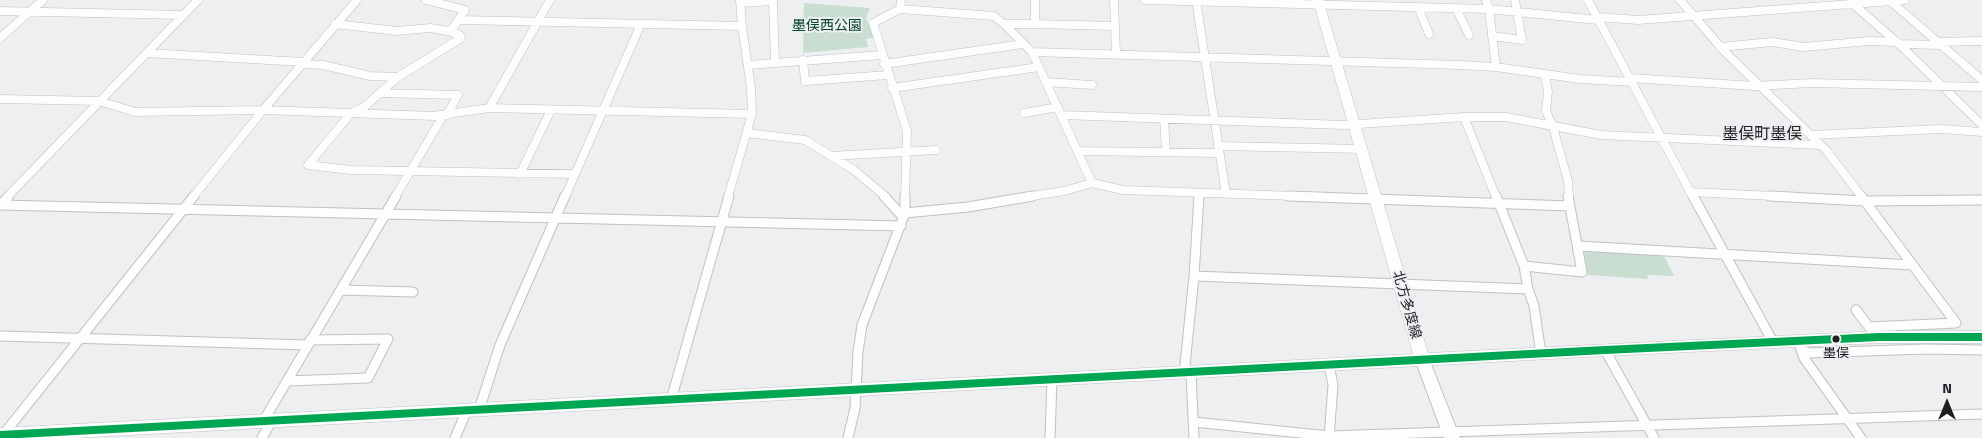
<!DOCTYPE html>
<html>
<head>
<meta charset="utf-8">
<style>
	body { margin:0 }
	#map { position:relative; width:1982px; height:438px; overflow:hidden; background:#eeeff1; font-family:"Titillium Web",sans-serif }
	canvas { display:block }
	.north { position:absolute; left:1922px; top:378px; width:50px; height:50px; -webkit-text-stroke:4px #edeef2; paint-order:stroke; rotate:0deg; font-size:14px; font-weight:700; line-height:20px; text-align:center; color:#1d1e1f }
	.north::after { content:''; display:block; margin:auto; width:18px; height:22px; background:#1d1e1f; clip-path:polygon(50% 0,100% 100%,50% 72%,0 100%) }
</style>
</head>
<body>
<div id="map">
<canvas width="1982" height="438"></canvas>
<div class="north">N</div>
</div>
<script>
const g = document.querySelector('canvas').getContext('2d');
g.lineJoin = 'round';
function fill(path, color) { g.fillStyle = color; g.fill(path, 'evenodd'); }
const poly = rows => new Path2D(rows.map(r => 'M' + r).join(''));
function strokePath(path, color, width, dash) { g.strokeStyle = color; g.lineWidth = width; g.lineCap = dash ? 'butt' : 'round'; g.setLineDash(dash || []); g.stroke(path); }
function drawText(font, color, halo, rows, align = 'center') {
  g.font = font + ' "Titillium Web","Noto Sans JP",sans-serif'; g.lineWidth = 4; g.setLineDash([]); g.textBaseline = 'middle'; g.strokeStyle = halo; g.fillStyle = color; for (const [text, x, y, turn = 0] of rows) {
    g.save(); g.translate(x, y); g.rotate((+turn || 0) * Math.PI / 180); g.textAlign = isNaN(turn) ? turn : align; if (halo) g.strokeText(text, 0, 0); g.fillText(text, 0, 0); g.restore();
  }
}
fill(poly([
	[804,3,870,8,866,18,874,38,866,39,868,47,803,53],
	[1588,250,1663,254,1674,276,1647,275,1648,279,1588,275,1584,253]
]), '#caddd1');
const streetFar1 = poly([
	[426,0,465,10,453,28,448,31,460,35,461,38,398,77,364,107,351,113,308,165,351,170,575,174],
	[740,0,742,26],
	[901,0,900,9,873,23,907,131,905,197],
	[1035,0,1035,24,1004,24,1032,52,1092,183],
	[1114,0,1116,54],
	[1145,0,1489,9,1496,67],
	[1196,0,1226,194],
	[1486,0,1489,9,1597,20],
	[1588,0,1693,197],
	[1680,0,1724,51,1826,150,1862,197],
	[1889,0,1982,80],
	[740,3,773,1,775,62],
	[1853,4,1899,44,1982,125],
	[1418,7,1429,34],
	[1456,8,1469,35],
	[900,9,994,16,1004,24],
	[0,11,183,15],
	[1597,17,1638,20,1905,0],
	[459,20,742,26,751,88,752,114,728,197],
	[335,24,397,31,430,28,448,31],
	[1035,24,1114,26],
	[1492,36,1522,40,1515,0],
	[0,38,43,0],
	[1937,42,1982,41],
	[1899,44,1941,45],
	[1720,47,1772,42,1804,47,1869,41,1897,42],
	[1032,52,1460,65,1496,67,1580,79,1632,82],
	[147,53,303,62],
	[803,60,805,81,888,75],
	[302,64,323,65,370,76,398,77],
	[884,64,1023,44],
	[748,65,882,55],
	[1545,75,1548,92,1546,111,1553,127,1568,181,1569,197],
	[1630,78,1755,86,1812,83,1982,87],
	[1046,82,1092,85],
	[892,88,1039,67],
	[380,93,458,95,447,115],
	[0,99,99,101,135,112,263,110,434,116,489,108,752,114],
	[489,108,550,0],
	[1024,113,1058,107],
	[1062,115,1344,125,1464,117,1506,117,1601,135,1820,145],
	[1464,117,1496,197],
	[1164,119,1166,152],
	[747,133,805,140,854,170,886,197],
	[1811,135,1941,129,1982,132],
	[1218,146,1362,149],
	[1077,151,1219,153],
	[831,156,936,150],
	[520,174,551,110],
	[1690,192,1794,197],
	[7,197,198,0],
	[193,197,263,110,357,0],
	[395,197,443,116],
	[565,197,641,24],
	[1026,197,1064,191,1092,183,1123,190,1324,197],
	[1199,197,1199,193]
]);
const street = poly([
	[884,196,903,217],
	[1288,196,1570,206],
	[1496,196,1524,266,1528,289,1534,306,1540,347,1543,353],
	[1693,196,1773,342],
	[1770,196,1864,201,1982,200],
	[0,205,901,226],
	[0,205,9,196],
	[905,213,968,207,1033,196],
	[1578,246,1912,265],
	[1524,266,1582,272,1568,196],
	[1194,276,1528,289],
	[341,290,413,292],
	[1856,310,1869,327,1956,323,1861,196],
	[0,336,308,345],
	[1800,347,1804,358,1861,438],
	[1605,350,1654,438],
	[1803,350,1809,353,1925,349,1982,350],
	[1329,365,1333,385,1329,438],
	[1186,373,1185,365,1194,276,1199,196],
	[1191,373,1194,438],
	[287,381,368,378,388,339,310,340],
	[671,400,729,196],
	[479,410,500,345,565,196],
	[264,420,396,196],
	[1194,422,1329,436,1982,414],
	[3,435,194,196],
	[262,438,272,420],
	[455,438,467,410],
	[848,438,855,408,858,352,862,325,905,213,905,196],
	[1050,438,1052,379]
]);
const secondary = poly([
	[1422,353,1427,355,1429,359,1460,438,1444,438,1415,359,1417,355,1422,353]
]);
const primary = poly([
	[1313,0,1323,0,1428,353,1879,331,1982,331,1982,343,1879,343,1605,356,74,438,0,438,0,428,1413,354,1313,0]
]);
strokePath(streetFar1, '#c0c1c2', 9);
strokePath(street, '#c0c1c2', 11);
strokePath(secondary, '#c0c1c2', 2);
strokePath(primary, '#c0c1c2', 1);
strokePath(streetFar1, '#fcfdfd', 8);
strokePath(street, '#fcfdfd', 9);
fill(secondary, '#fcfdfd');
fill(primary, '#fcfdfd');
strokePath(poly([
	[0,435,1605,350,1879,337,1982,337]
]), '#00a651', 8);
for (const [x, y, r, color] of [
	[1836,339,4.5,"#1d1e1f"]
]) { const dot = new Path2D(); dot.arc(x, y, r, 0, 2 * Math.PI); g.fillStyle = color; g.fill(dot); strokePath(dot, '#edeef2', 2); }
drawText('13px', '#1d1e1f', '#edeef2', [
	["墨俣",1836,354]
]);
drawText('14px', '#084527', '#edeef2', [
	["墨俣西公園",827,27]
]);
drawText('14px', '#1d1e1f', '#edeef2', [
	["北方多度線",1406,305,74]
]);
drawText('16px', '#1d1e1f', '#edeef2', [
	["墨俣町墨俣",1762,135]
]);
</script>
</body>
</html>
